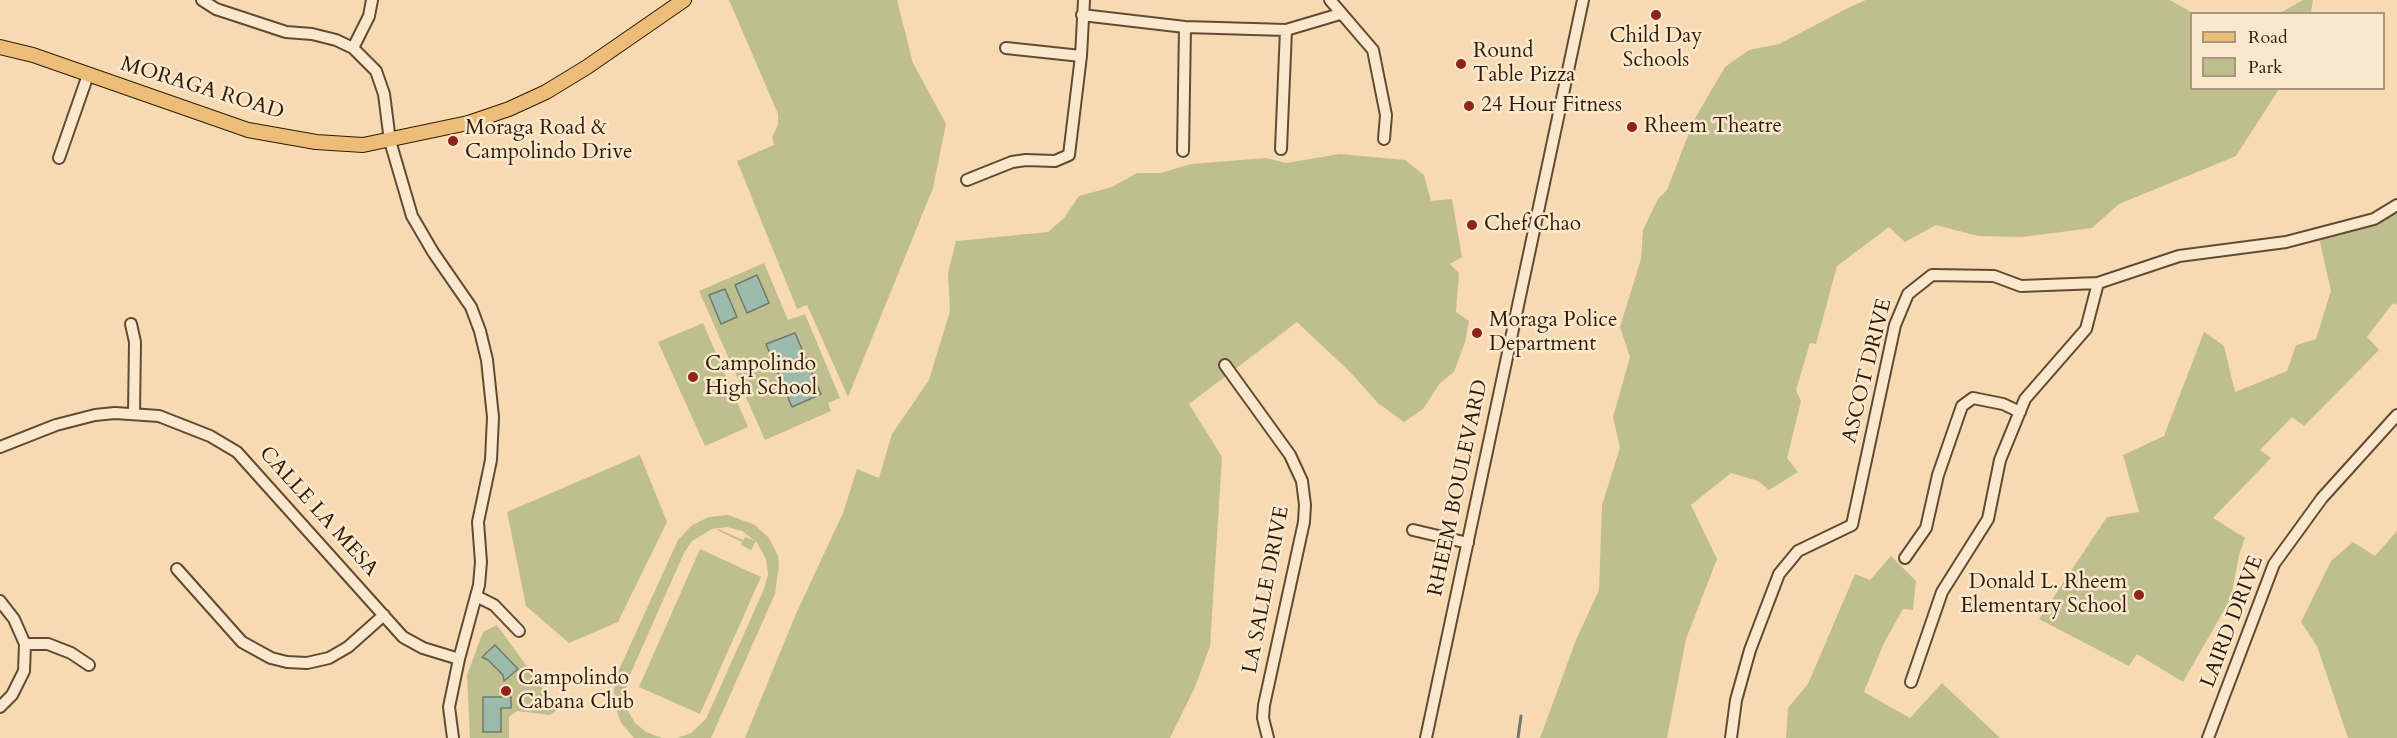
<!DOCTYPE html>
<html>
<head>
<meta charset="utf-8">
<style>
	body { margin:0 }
	#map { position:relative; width:2397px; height:738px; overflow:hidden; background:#f8dab2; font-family:Cardo,serif }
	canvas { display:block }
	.legend { position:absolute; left:2190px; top:12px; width:195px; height:78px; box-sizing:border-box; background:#fae7cd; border:2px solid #a8967e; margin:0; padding:8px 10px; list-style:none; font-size:18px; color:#2d1c07 }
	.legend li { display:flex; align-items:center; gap:12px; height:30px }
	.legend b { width:30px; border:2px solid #a8967e }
</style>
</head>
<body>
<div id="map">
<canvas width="2397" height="738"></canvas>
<ul class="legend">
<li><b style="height:8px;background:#ecbd79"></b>Road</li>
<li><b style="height:16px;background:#bebf8c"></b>Park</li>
</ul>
</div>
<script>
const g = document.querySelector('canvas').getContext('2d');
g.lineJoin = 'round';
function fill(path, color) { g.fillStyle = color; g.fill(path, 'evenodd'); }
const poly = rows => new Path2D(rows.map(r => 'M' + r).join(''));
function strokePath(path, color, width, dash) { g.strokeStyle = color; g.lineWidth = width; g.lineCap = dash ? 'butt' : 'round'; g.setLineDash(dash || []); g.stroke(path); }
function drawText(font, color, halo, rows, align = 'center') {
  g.font = font + ' Cardo,serif'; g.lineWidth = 5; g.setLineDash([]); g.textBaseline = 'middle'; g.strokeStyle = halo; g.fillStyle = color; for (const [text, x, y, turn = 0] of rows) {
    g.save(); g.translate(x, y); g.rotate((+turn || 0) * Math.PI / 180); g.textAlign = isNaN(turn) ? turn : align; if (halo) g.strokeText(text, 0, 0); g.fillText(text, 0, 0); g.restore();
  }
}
fill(poly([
	[729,0,897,0,913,63,946,124,933,188,848,397,807,305,797,309,737,161,774,145,772,137,778,125,778,114],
	[1866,0,2170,0,2193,13,2192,88,2279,89,2236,156,2119,204,2092,228,2022,237,1978,236,1936,225,1905,242,1889,227,1837,266,1816,344,1810,343,1796,390,1801,401,1787,458,1798,472,1769,490,1758,481,1731,473,1691,505,1717,559,1686,639,1667,738,1540,738,1576,640,1599,590,1602,505,1620,448,1613,417,1630,357,1620,327,1641,259,1643,230,1658,199,1667,190,1694,120,1725,67,1749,50,1779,44,1850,7],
	[2303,0,2313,0,2311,13,2280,13],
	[1340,154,1405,160,1424,175,1431,201,1452,199,1462,257,1450,264,1459,273,1456,312,1469,321,1465,342,1454,372,1440,383,1423,409,1404,422,1378,403,1349,371,1297,322,1189,404,1222,457,1210,646,1195,687,1170,738,745,738,795,616,843,513,857,469,879,478,892,434,929,380,950,311,948,273,956,241,1048,232,1064,218,1079,196,1112,187,1137,173,1161,173,1191,164,1266,158,1286,163],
	[2397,205,2397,305,2393,303,2367,337,2379,350,2304,426,2292,417,2260,450,2271,458,2213,518,2245,538,2239,555,2231,598,2183,682,2137,654,2129,666,2039,619,2107,517,2139,512,2123,455,2164,436,2204,332,2224,346,2235,392,2287,371,2296,345,2316,339,2331,291,2318,233,2373,219],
	[764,263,788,320,805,314,840,398,828,403,831,411,765,440,699,291],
	[703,323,748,427,705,446,658,342],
	[640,455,667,522,618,622,569,643,526,606,507,512],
	[728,515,755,525,769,538,778,556,779,565,775,594,711,738,677,738,691,733,706,719,764,589,768,574,766,559,756,541,751,550,741,545,742,542,717,530,718,529,743,540,745,537,755,541,742,531,727,527,712,529,692,541,684,553,629,677,626,690,628,711,635,723,646,732,662,738,634,738,621,723,615,706,614,689,618,672,678,540,691,526,700,521,709,517],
	[2397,531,2397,738,2348,738,2317,646,2301,622,2331,561,2353,542,2375,556],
	[700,549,761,577,700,714,639,687],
	[1891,556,1916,581,1913,610,1903,609,1884,643,1864,692,1910,718,1942,683,2000,738,1786,738,1788,708,1808,684,1855,574,1870,580],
	[497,625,556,707,556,711,550,715,517,711,509,717,509,738,470,738,467,675,483,632]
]), '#bebf8c');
const water = poly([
	[757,275,769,303,747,313,735,285,757,275],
	[725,289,737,317,721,324,709,295,725,289],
	[795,333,821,394,792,407,766,344,795,333],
	[495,645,518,669,504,681,503,675,488,660,482,657,495,645],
	[483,697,511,697,511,708,501,708,501,732,483,732,483,697]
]);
fill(water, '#9dbbad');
strokePath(water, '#707b6b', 1.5);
strokePath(poly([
	[1518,738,1521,716]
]), '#707b6b', 3);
const minor = poly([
	[202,0,216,9,286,32,312,34,336,40,353,48,376,71,384,94,390,141,412,216,433,252,471,307,480,331,487,360,493,417,491,460,478,522,481,562,479,585,459,659,449,707,453,738],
	[1330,0,1373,50,1386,115,1384,139],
	[1082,15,1185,27,1286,30,1340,14],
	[353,48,369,16,372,0],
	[1006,48,1081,56],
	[1281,149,1286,30],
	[1183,151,1185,27],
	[59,158,88,75],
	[967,180,1012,162,1026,160,1055,161,1069,155,1081,56,1084,0],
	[131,324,135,342,134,414],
	[1225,365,1290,455,1302,481,1305,505,1304,522,1264,705,1263,718,1268,738],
	[0,447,56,425,95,415,115,413,159,416,210,436,237,452,403,637,423,648,459,659],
	[1413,530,1468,543],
	[1905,558,1926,528,1938,475,1962,406,1973,398,2003,404,2020,412],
	[177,569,242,642,271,658,287,662,307,663,329,658,348,647,384,615],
	[476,596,494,605,519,631],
	[0,601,14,619,25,644,24,671,12,695,0,707],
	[25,644,48,644,71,653,89,665],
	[1911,682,1942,592,1988,519,2000,460,2025,399,2086,329,2098,283],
	[1426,738,1583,0],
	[1731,738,1736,700,1750,650,1779,574,1798,551,1852,525,1895,325,1908,294,1932,275,1994,276,2021,286,2098,283,2179,256,2286,242,2374,219,2397,205],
	[2208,738,2274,564,2322,498,2397,415]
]);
const major = poly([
	[0,47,33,55,248,130,316,142,363,145,468,123,509,109,546,92,587,67,684,0]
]);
strokePath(minor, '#604c32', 14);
strokePath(major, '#2d1c07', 16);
strokePath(minor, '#fae7cd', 10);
strokePath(major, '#ecbd79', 14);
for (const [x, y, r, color] of [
	[1656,15,6,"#8f2418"],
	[1461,64,6,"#8f2418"],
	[1469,106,6,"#8f2418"],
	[1632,127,6,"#8f2418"],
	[453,141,6,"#8f2418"],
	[1472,225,6,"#8f2418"],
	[1477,333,6,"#8f2418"],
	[693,377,6,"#8f2418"],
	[2139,595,6,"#8f2418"],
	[506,691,6,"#8f2418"]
]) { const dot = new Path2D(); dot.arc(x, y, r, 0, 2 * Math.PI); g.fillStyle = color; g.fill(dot); strokePath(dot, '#fae7cd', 2); }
drawText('21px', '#2d1c07', '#fae7cd', [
	["Child Day",1656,37,"center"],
	["Schools",1656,61,"center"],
	["Round",1473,52],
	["Table Pizza",1473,76],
	["24 Hour Fitness",1481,106],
	["Rheem Theatre",1644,127],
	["Moraga Road &",465,129],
	["Campolindo Drive",465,153],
	["Chef Chao",1484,225],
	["Moraga Police",1489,321],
	["Department",1489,345],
	["Campolindo",705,365],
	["High School",705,389],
	["Donald L. Rheem",2127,583,"right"],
	["Elementary School",2127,607,"right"],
	["Campolindo",518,679],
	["Cabana Club",518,703]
], 'left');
drawText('21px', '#2d1c07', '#fae7cd', [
	["MORAGA ROAD",202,89,17],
	["ASCOT DRIVE",1868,371,-76],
	["RHEEM BOULEVARD",1459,488,-78],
	["CALLE LA MESA",318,512,48],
	["LA SALLE DRIVE",1267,590,-79],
	["LAIRD DRIVE",2233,622,-69]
]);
</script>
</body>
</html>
